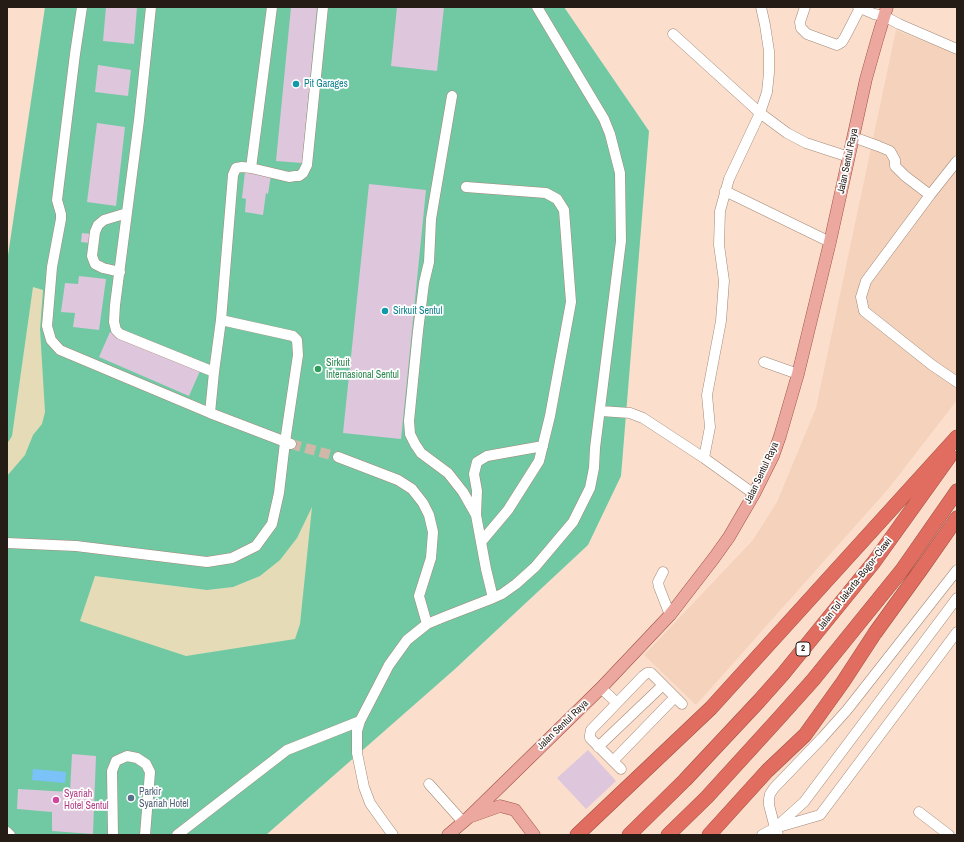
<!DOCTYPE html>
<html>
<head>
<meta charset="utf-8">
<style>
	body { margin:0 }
	#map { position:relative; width:964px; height:842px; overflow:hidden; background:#fbdfcc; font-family:"Archivo Narrow",sans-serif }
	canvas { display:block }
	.frame { position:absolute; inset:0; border:8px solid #261c16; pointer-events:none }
</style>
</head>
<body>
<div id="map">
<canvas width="964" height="842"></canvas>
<div class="frame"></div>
</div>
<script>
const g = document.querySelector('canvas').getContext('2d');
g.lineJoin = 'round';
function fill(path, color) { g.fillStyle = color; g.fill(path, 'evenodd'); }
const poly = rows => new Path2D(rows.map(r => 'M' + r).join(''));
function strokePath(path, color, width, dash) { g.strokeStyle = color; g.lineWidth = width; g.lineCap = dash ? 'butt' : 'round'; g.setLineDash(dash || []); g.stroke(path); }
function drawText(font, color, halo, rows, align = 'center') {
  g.font = font + ' "Archivo Narrow",sans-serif'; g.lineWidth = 3.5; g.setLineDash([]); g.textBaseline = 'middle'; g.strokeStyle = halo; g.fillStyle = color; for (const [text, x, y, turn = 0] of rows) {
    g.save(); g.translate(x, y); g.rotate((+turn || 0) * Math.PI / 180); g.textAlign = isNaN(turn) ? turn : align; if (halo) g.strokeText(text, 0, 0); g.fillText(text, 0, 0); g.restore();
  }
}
fill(poly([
	[896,30,957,54,957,75,955,77,957,78,957,400,889,488,696,705,644,655,753,540,777,502,816,408]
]), '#f5d2bb');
fill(poly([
	[45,7,564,7,649,131,621,476,588,545,455,669,266,835,7,835,7,262]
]), '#71c9a3');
fill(poly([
	[33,287,43,290,40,329,45,412,42,424,33,435,25,455,7,476,7,444,12,436],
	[312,507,300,624,295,639,186,656,80,621,95,576,207,590,233,587,260,576,280,560,297,538]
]), '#e5dcb7');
fill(poly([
	[33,769,66,772,65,783,32,780]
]), '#7ac2f8');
fill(poly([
	[106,7,137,7,134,44,103,41],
	[291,7,317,7,302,163,276,161],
	[397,7,444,7,437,71,391,66],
	[98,65,131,70,128,96,95,92],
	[97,123,125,127,116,206,87,202],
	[245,172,271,175,268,194,266,193,263,215,245,212,246,199,242,198],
	[369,184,426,190,401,439,343,433],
	[82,233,91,234,90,243,81,242],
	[79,276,106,279,99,330,73,327,75,313,61,312,65,283,78,284],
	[110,332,200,371,189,396,99,357],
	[588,750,616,781,586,809,557,778],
	[72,754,96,756,93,834,52,831,52,812,17,809,18,789,70,792]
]), '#dec6dc');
strokePath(poly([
	[291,444,338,457]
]), '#d0b8a8', 10, [10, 5]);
const minor = poly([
	[82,7,75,54,57,200,61,214,61,219,52,267,47,326,51,340,60,350,210,413,291,444],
	[151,7,139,120,115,305,114,322,116,330,120,334,214,372],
	[805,7,800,22,801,28,807,34,837,45,842,42,845,37,860,8],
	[858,7,874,14,884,16,899,24,957,49],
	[673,34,760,113,787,133,806,143,849,157],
	[452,96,431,219,429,262,424,283,418,331,409,421,410,434,415,444,421,453,448,473,463,492,476,515,486,569,493,598],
	[853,137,878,146,890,151,895,160,895,166,905,176,930,195,866,281,861,297,864,311,932,365,957,382],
	[251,168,272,7],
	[466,187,546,193,557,199,564,210,571,302,550,416,539,461,508,510,481,542],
	[725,191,830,242],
	[930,195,957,161],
	[120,272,103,268,95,264,92,256,95,232,98,225,104,220,127,213],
	[764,362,798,374],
	[601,411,630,413,643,418,704,458,754,494],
	[210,413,214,372,221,320,233,175,236,168,242,167,251,168,289,177,295,176,299,176,303,173,307,165,323,7],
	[338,457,398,480,412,489,423,503,429,515,433,532,431,558,419,596,427,624],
	[704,458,710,427,707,395,721,321,724,281,719,245,720,211,729,179,760,113,767,92,769,73,769,51,765,25,761,7],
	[476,515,477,491,474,474,477,462,487,456,543,446],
	[7,543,76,546,207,562,232,558,256,546,272,524,279,493,285,442,298,355,297,340,293,336,221,320],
	[663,572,658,582,659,587,670,615],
	[601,688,617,703,643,676,647,673,651,673,682,704],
	[617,703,591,730,590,735,590,738,621,769],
	[598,747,663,685],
	[613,761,675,697],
	[429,784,463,822],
	[919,812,949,835],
	[7,832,10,835],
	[772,833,775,828,804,802,957,598],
	[113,835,112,771,116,761,127,756,137,758,146,764,150,772,145,835],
	[177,835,287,750,360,721],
	[393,835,382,820,370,803,364,787,357,753,357,731,360,721,389,665,407,640,427,624,444,617,493,598,502,594,516,584,535,567,573,522,590,488,594,468,595,448,621,241,620,173,610,134,604,119,537,7],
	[762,835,775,828,820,815,957,632],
	[778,835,775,828,769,805,769,799,770,794,774,788,822,738,847,710,957,570]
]);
const major = poly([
	[472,816,500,806,515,810,534,835],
	[448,835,468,818,601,688,670,615,714,558,729,537,754,494,773,456,780,436,798,374,830,242,866,79,877,40,887,7]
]);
const highway = poly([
	[577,835,711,708,957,437],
	[629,835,685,780,759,701,783,674,874,562,950,456],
	[668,835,707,797,779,718,813,680,902,570,957,491],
	[709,835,767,771,805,735,843,682,875,633,922,568,957,518]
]);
strokePath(minor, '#a28877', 11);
strokePath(major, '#9f5145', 13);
strokePath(highway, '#9f5145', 15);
strokePath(minor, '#fff', 10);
strokePath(major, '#eca79f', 12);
strokePath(highway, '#e06d5f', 14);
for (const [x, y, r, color] of [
	[296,84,4,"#0f9aa8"],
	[385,311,4,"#0f9aa8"],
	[318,369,4,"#2e9e5b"],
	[131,798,4,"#5c6f8a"],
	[56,800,4,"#d1479c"]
]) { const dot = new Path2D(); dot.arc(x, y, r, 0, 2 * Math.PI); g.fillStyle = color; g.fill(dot); strokePath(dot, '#fff', 1.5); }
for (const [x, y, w] of [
	[803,649,14]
]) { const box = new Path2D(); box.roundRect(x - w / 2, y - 7, w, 14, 3); g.fillStyle = '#fff'; g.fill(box); strokePath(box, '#261c16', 1); }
drawText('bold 9px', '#261c16', null, [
	["2",803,649]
]);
drawText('10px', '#0d838f', '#fff', [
	["Pit Garages",304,84],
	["Sirkuit Sentul",393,311]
], 'left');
drawText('10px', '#261c16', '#fff', [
	["Jalan Sentul Raya",848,161,-78],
	["Jalan Sentul Raya",762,473,-65],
	["Jalan Tol Jakarta–Bogor–Ciawi",855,584,-52],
	["Jalan Sentul Raya",563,725,-44]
]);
drawText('10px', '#27864d', '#fff', [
	["Sirkuit",326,363],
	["Internasional Sentul",326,375]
], 'left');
drawText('10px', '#4e5e75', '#fff', [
	["Parkir",139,792],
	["Syariah Hotel",139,804]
], 'left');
drawText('10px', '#b23c85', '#fff', [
	["Syariah",64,794],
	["Hotel Sentul",64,806]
], 'left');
</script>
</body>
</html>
